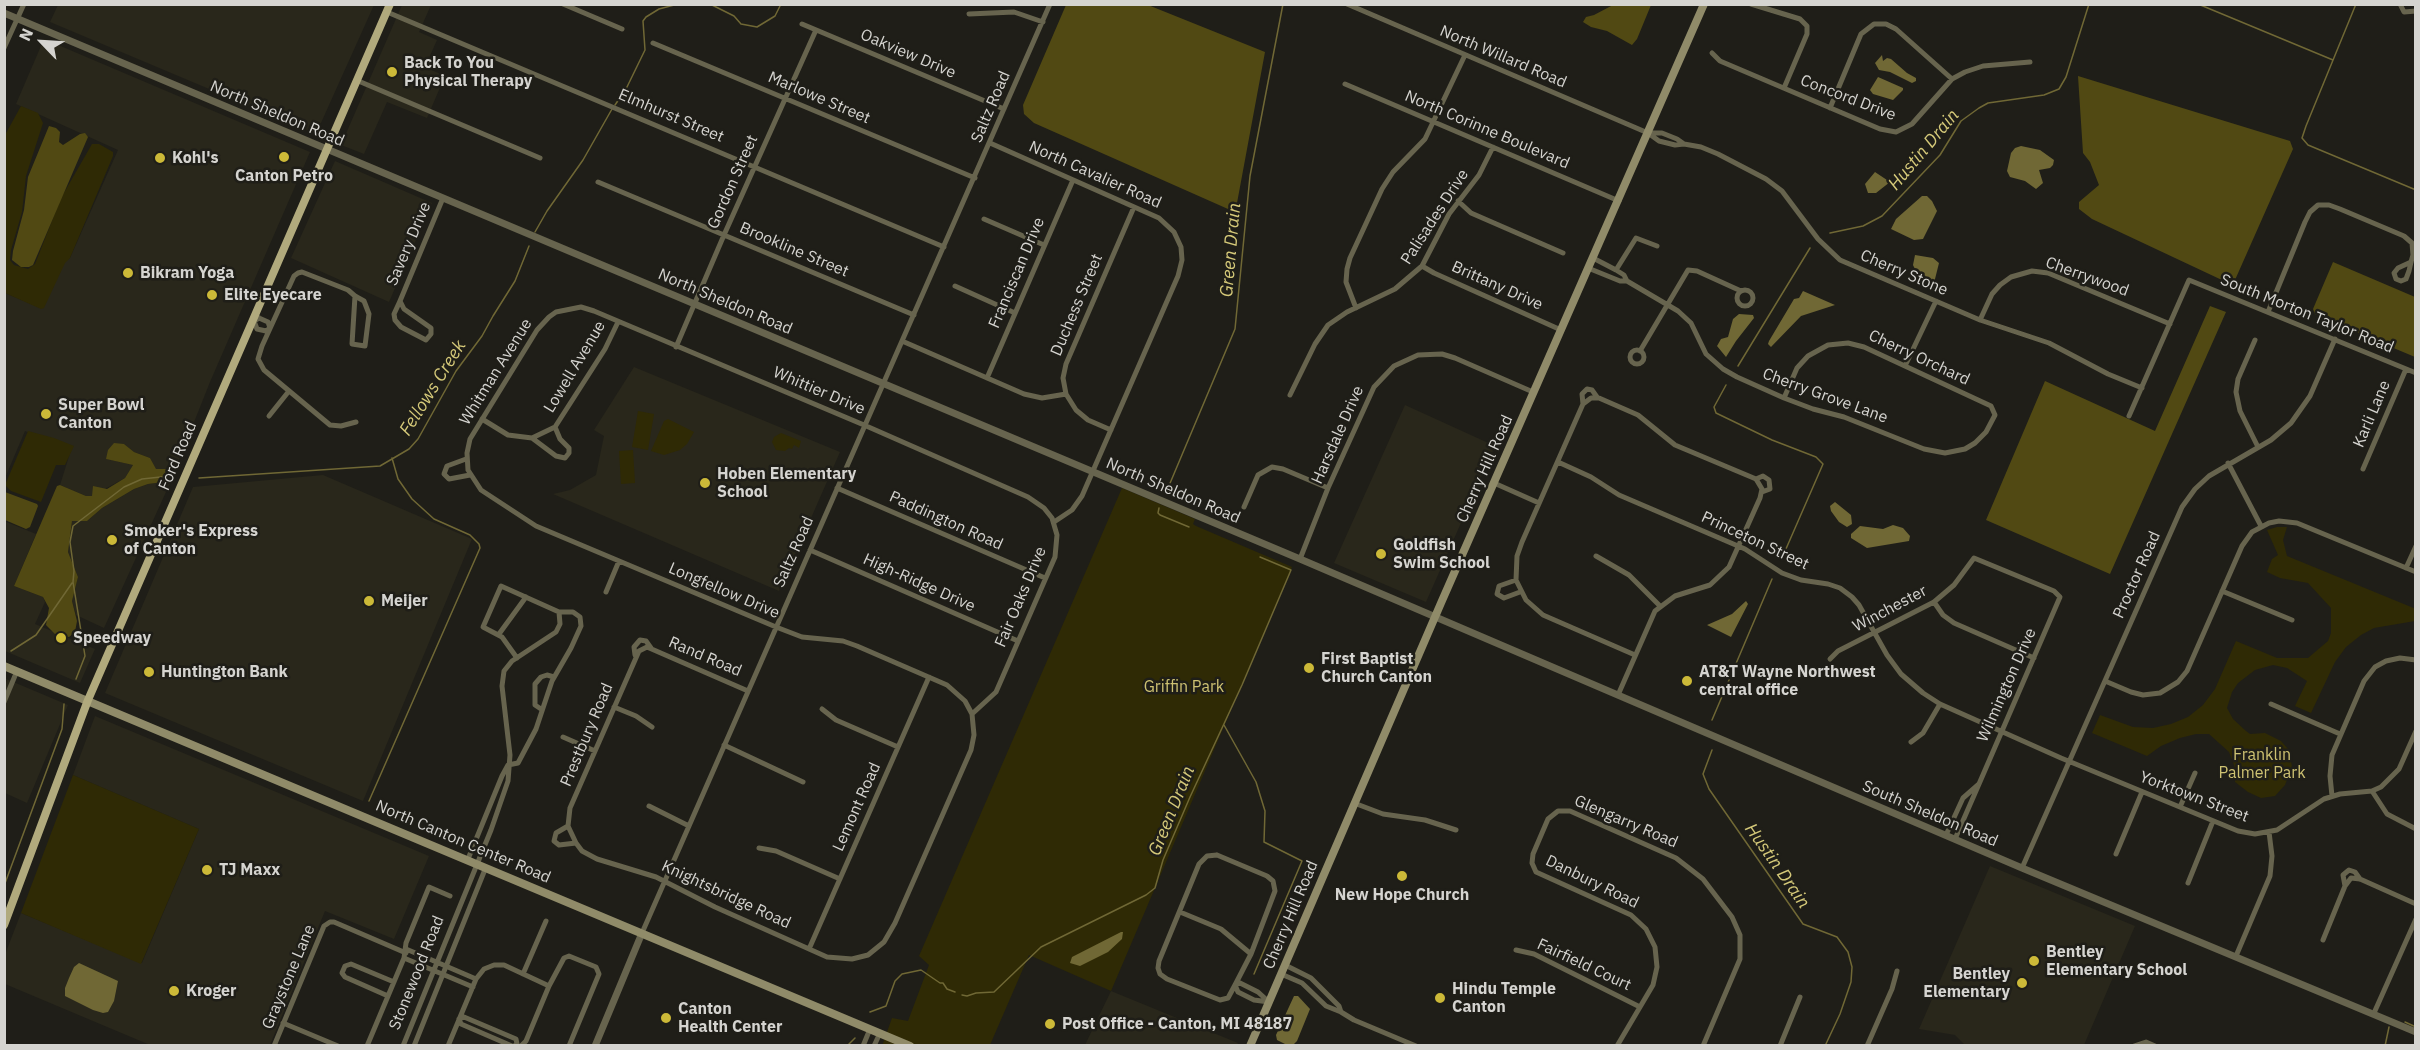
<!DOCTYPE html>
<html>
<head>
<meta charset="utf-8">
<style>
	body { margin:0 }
	#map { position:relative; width:2420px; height:1050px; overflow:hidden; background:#1f1e18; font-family:"IBM Plex Sans",sans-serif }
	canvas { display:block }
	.frame { position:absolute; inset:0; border:6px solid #d5d4d0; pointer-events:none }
	.north { position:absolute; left:12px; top:12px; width:60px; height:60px; -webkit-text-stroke:4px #1f1e18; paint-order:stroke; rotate:295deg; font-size:16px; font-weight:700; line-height:24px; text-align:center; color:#d5d4d0 }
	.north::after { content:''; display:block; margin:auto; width:21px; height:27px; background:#d5d4d0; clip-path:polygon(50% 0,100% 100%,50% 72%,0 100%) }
</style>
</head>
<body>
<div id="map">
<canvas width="2420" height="1050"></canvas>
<div class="frame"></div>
<div class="north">N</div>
</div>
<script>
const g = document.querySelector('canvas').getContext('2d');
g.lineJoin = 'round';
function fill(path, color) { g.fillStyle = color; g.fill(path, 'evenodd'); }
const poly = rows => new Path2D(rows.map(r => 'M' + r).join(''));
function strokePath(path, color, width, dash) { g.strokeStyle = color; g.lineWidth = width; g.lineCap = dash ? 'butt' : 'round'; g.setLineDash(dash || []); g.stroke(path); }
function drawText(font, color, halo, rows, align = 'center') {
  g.font = font + ' "IBM Plex Sans",sans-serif'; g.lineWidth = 5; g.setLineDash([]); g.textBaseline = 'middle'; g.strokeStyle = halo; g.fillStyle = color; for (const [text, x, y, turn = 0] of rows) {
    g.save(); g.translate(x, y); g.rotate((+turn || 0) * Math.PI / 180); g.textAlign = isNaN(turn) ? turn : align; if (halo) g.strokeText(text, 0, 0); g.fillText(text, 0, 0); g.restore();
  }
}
fill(poly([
	[58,5,58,4,374,5,316,134,50,22],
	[402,5,431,5,419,32,437,40,425,67,445,76,427,118,387,102,364,154,341,145],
	[44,39,310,152,210,382,175,470,155,469,150,458,134,452,124,444,106,459,133,465,125,478,92,496,86,496,60,485,71,450,25,431,5,478,5,293,41,308,62,263,70,258,118,150,16,104],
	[335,161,432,203,389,302,291,258],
	[634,367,840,452,779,591,553,494,570,490,596,475,604,436,594,430],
	[1405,405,1495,446,1426,602,1334,563],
	[323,475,472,539,363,801,105,693,193,487],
	[171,481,104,628,76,615,72,601,78,577,68,552,72,520,87,521,102,508,134,489,148,484],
	[4,521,36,534,14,586,43,597,45,602,35,624,95,649,80,683,5,651],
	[4,678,68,705,27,803,5,793,4,687,7,680,5,680],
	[95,716,429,856,394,939,325,911,270,1045,150,1045,5,984,4,957,21,913,142,963,199,829,73,775],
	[1990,866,2135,926,2084,1045,1965,1045,1955,1035,1919,1029],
	[1111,991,1238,1043,1237,1045,1085,1045]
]), '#29271b');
fill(poly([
	[21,106,38,113,43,123,26,176,22,212,11,250,10,260,14,265,28,269,35,264,61,198,92,144,99,144,113,152,113,156,70,258,65,263,44,308,41,309,5,293,5,135],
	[638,411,654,414,648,450,632,447],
	[668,419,694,432,687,444,680,450,664,455,651,451,664,421],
	[28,431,54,438,74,446,65,465,56,465,41,502,11,491,5,485],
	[781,433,801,441,799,448,794,445,792,449,789,448,785,451,776,450,772,442,774,437],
	[633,450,635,483,621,484,619,451],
	[1122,488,1195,519,1193,524,1196,526,1292,567,1111,991,1029,955,990,1045,882,1046,892,1018,908,1021,929,965,919,956],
	[2277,527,2287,527,2283,540,2287,556,2416,609,2415,621,2374,628,2361,635,2346,647,2335,662,2311,713,2295,706,2307,681,2287,668,2273,665,2255,670,2238,683,2232,692,2227,708,2233,719,2246,731,2250,734,2265,733,2281,741,2289,750,2292,767,2285,785,2275,796,2261,798,2248,792,2235,782,2234,765,2229,752,2209,734,2196,734,2180,738,2161,746,2147,756,2092,733,2100,715,2133,727,2153,728,2171,724,2188,717,2203,705,2215,689,2236,641,2277,658,2308,658,2328,641,2331,633,2331,608,2308,583,2280,578,2267,572,2272,559,2278,555,2267,530],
	[73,775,199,829,141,964,21,913]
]), '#2f2a05');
fill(poly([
	[1066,5,1148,5,1265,52,1237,203,1228,209,1034,123,1024,114,1023,105],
	[1613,5,1651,5,1637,39,1632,45,1607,31,1591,27,1583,22,1586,17,1594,15],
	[2078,76,2290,141,2293,149,2235,280,2224,281,2092,219,2079,209,2079,202,2099,185,2090,162,2083,153],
	[49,126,56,128,60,132,59,142,63,145,80,134,85,133,88,137,33,265,29,267,21,267,12,260,13,251,24,210,28,177],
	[2333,262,2415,297,2415,357,2322,318,2315,314,2313,309],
	[2210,306,2226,312,2110,574,1986,520,2045,381,2155,431],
	[114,443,124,444,134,452,150,458,156,469,172,469,171,481,148,484,134,489,102,508,87,521,72,521,68,552,78,577,72,601,77,621,75,632,69,637,55,634,46,625,49,608,43,597,14,586,57,486,60,485,86,496,92,496,93,486,107,489,125,478,133,465,106,459,108,450],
	[5,492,37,504,38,506,30,527,26,529,5,520]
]), '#514913');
fill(poly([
	[1882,55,1883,61,1887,58,1891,59,1907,73,1916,78,1916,81,1912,83,1890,72,1879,70,1875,63],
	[1878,77,1903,88,1903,90,1893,100,1873,94,1870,90],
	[2021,146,2040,150,2054,160,2053,165,2050,168,2039,170,2043,183,2036,189,2025,181,2010,177,2007,171,2011,153,2015,148],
	[1875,172,1890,182,1876,193,1868,193,1865,184],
	[1922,196,1927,196,1932,201,1937,211,1923,239,1914,240,1891,229,1896,219],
	[1915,255,1933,258,1939,263,1934,283,1929,284,1920,280,1913,265],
	[1803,291,1835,305,1801,316,1771,347,1768,344,1769,341,1794,299,1799,298],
	[1739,314,1753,315,1754,318,1736,341,1726,357,1717,346,1721,339,1728,337,1733,319],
	[1835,502,1851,515,1852,524,1847,527,1839,522,1831,511,1830,506],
	[1893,525,1903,528,1910,536,1909,541,1867,548,1851,538,1851,534,1860,526,1883,529],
	[1746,601,1748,604,1731,637,1707,625,1732,614],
	[1121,932,1123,932,1122,939,1108,952,1080,966,1070,963,1072,957],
	[79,963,118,981,114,1001,108,1012,103,1013,93,1010,65,996,65,988,69,978,74,967],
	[1294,996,1298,996,1310,1009,1297,1041,1293,1045,1287,1045,1277,1040,1276,1035]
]), '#706835');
strokePath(poly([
	[710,4,734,16,741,24,757,27,775,16,781,4],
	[2198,4,2333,60],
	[2356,4,2306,126,2302,138,2308,145,2416,190],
	[615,105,626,89,645,50,643,21,646,17,659,9,678,4],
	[535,232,547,211,583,160,612,109],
	[1830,233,1863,226,1882,216,1940,155,1961,121,1979,108,1988,103,2044,95,2059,89,2066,77,2089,4],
	[1738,366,1810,248],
	[1726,385,1714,407,1716,413,1772,440,1816,457,1823,464,1782,558],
	[199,478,380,466,409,449,418,439,456,371,482,336,493,316,515,281,529,246],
	[1168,488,1235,329,1250,176,1283,4],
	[1159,508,1158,513,1160,515,1189,527],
	[11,651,36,635,72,583],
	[76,679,85,656,73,582,74,571,70,542,73,526,124,487,142,479,170,476],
	[1712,720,1772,579],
	[1224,725,1256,782,1265,811,1264,842,1302,861,1254,974],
	[1712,750,1703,774,1709,789,1803,924,1837,937,1848,952,1852,967,1851,982,1840,1014,1825,1046],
	[369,801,480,548,479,544,470,535,434,519,412,499,398,479,392,458],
	[4,886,62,729,64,704],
	[962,995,967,996,976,993,994,992,1041,947,1146,895,1155,888,1163,860,1190,797,1242,685,1291,570,1260,557],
	[870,1012,886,1006,895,981,902,974,921,970,940,983,943,983,947,989,955,992],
	[2405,1022,2416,1027],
	[847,1046,855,1038],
	[2385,1046,2389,1027]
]), '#706835', 1.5);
strokePath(poly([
	[563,4,622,29],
	[1347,4,1648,133,1659,141,1675,145,1684,144,1701,147,1718,154,1766,179,1782,191,1818,239,1840,260,1980,320,2049,343,2108,374,2142,388],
	[1751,4,1800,19,1807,26,1807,34,1784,88],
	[2400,4,2404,12,2416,11],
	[387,12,944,247],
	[969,14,1014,12,1043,22],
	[802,24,1004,109],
	[653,43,975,178],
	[4,48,24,4],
	[1712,53,1720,61,1880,129,1896,132,1912,124,1952,79,1965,72,1983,66,2030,62],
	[356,80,540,158],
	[1345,84,1619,201],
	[1830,108,1861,34,1874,24,1886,24,1896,29,1952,79],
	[1650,133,1662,133,1677,139,1684,144],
	[990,143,1159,218,1174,232,1181,247,1182,260,1178,276,1082,496,1072,510,1054,522],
	[598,182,914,315],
	[1458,201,1471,213,1563,253],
	[984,219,1044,245],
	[1593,258,1616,270,1624,275,1627,281],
	[1422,266,1434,273,1561,330],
	[1588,268,1620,281,1627,281,1678,311,1691,323,1706,354,1723,369,1737,377,1784,398,1813,409,1844,417,1924,449,1945,453,1965,449,1975,443,1986,432,1995,415,1991,406,1864,347,1848,343,1828,345,1808,356,1797,368,1784,398],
	[1616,270,1636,238,1657,246],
	[955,286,1015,313],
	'1737 298a8 8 0 1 1 16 0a8 8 0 1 1-16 0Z',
	[355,296,348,290,302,272,298,273,294,276,262,346,258,359,264,370,330,425,341,426,356,422],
	[355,296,364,301,369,314,365,346,352,344,355,296],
	[400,301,404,309,431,328,431,334,426,340,401,327,395,320,394,314,400,301],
	[400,301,443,198],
	[1356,308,1346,282,1347,269,1350,258,1382,189,1393,172,1425,139,1465,55],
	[2268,312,2305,222,2310,212,2318,205,2329,205,2340,209,2404,236,2412,243,2413,255,2411,262,2409,271,2406,279,2401,281,2396,279,2394,273,2398,268,2411,262],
	[259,318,268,322,270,328,266,331,257,329,254,321,259,318],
	[1980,320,1992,294,2000,285,2011,277,2032,271,2048,273,2170,324],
	[2255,340,2238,379,2236,392,2240,411,2258,447],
	[902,341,1024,394,1042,398,1066,394],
	[676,347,724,235,816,30],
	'1630 357a7 7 0 1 1 14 0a7 7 0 1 1-14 0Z',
	[1640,351,1688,270,1697,271,1741,291],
	[1905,366,1936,301],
	[987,378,1073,180],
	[1290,395,1315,344,1328,325,1347,312,1395,289,1422,266,1449,214,1479,175,1493,147],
	[1583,404,1582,394,1587,389,1592,390,1597,397],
	[269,416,289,391],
	[2129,416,2189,280,2416,373],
	[482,419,508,435,532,438,556,456,565,458,569,453,569,448,560,439,555,427,605,349,618,322],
	[1111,430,1088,420,1076,410,1066,394,1063,378,1066,364,1134,207],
	[532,438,555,427],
	[466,459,447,466,444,474,449,479,470,475],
	[1558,462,1591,477,1619,495,1745,549,1782,573,1801,580,1828,584,1840,588,1852,597,1859,605,1887,655,1901,674,1923,693,1940,704,2061,758,2238,831,2255,834,2277,830,2324,799,2340,794,2372,791,2381,787,2399,769,2416,731],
	[2228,463,2261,526],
	[2363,469,2406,369],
	[1756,479,1763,476,1769,480,1770,489,1762,492],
	[1494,483,1539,503],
	[837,488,1045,578],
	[1244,507,1258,475,1272,467,1283,469,1328,488],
	[810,550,1018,641],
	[1596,556,1629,575,1660,606],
	[1300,559,1328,488,1374,387,1394,366,1418,355,1442,354,1455,358,1533,392],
	[2406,568,2416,546],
	[1516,580,1499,586,1497,594,1504,598,1520,592],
	[2222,591,2292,620],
	[606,592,619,561],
	[1934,602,1943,615,1954,623,2034,658],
	[499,634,526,597],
	[635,655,634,647,640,640,646,641,651,648],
	[1830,659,1838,651,1934,602,1954,585,1974,558,2054,591,2060,597,1979,784],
	[2105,681,2131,692,2143,695,2160,693,2178,682,2187,671,2242,546,2252,532,2269,523,2279,521,2297,523,2416,572],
	[748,691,647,647,639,651,570,808,568,826,576,843,582,851,597,859,656,877,715,907,827,957,852,959,868,955,884,942,895,923,971,750,974,735,972,714,996,692,1055,557,1057,535,1052,518,1044,508,1028,497,864,425,594,311,581,307,556,312,549,317,537,330,470,439,467,453,468,470,481,490,536,526,776,627,802,637,843,641,857,646,947,685,965,701,972,714],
	[1618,695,1655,611,1675,596,1710,585,1729,567,1760,498,1762,489,1756,479,1675,445,1638,415,1599,398,1591,398,1583,404,1522,542,1517,556,1516,580,1526,600,1543,615,1635,655],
	[4,702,17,671],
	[2271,704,2340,734],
	[614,707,636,716,652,727],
	[541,709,535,705,535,684,541,677,547,675,554,677],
	[822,709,836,720,898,747],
	[563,737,595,751],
	[1911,742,1923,733,1940,704],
	[724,745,803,782],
	[2372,791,2387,814,2416,829],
	[2332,796,2330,776,2332,755,2364,681,2375,667,2386,661,2400,658,2416,660],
	[1354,803,1383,814,1425,820,1456,830],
	[649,806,689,826],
	[2180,807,2195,773],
	[568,826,556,833,554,841,559,845,576,843],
	[1946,835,1963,798,1979,784,1955,839],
	[759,848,776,851,840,879],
	[2116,854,2142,792],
	[1217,855,1267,876,1273,881,1275,891,1251,954,1235,985,1228,998,1220,1000,1167,979,1160,974,1158,968,1159,961,1199,864,1207,856,1217,855],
	[468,859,502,776,508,765,518,763,536,729,552,681,571,648,581,626,580,617,573,612,559,612,501,586,483,627,502,637,517,658],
	[2022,868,2182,507,2195,489,2209,476,2271,440,2291,423,2310,396,2335,339],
	[2188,883,2213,821],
	[2345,886,2343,875,2349,870,2355,872,2360,879],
	[1180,912,1221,929,1251,954],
	[642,933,1050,4],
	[2323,940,2345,886,2351,878,2360,879,2416,904],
	[406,949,476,979],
	[809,949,929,677],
	[1516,950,1534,954,1640,1007],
	[2236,956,2270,876,2272,856,2269,832],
	[404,958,473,987],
	[523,974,546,921],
	[1281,974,1302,983,1326,1006,1341,1012,1339,1006,1311,978,1285,965],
	[1240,983,1258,992,1269,1002,1254,1000,1238,992,1235,985,1240,983],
	[388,996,345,977,342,973,345,966,351,964,394,982],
	[1341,1012,1354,1020,1416,1046],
	[2374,1013,2416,919],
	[283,1023,338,1046],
	[274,1046,324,926,330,922,334,922,406,953],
	[367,1046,404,958,406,943,429,887,450,896],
	[403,1046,491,830,508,781,510,755,502,686,504,671,512,661,556,632,560,624,559,612],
	[414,1046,486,867],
	[448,1046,476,979,484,969,494,965,504,965,549,986],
	[512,1046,461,1024,459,1019,464,1017,516,1039,517,1044,514,1046],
	[521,1046,526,1041,549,986,564,958,569,956,596,967,599,974,569,1046],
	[863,1046,870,1029],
	[874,1046,880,1033],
	[1617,1046,1653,985,1657,967,1655,947,1646,929,1631,915,1536,872,1532,863,1533,854,1548,819,1558,811,1570,811,1676,858,1703,879,1732,917,1740,935,1740,959,1703,1046],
	[1780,1046,1800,997],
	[1867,1046,1892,989,1897,971],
	[2134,1046,2146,1042,2155,1046]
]), '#67644e', 5);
strokePath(poly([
	[4,13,1300,559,2022,868,2416,1032],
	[595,1046,642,933]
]), '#67644e', 7);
strokePath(poly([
	[4,666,910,1046],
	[1250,1046,1441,603,1704,4]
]), '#908b69', 8);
strokePath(poly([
	[4,925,88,700,390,4]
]), '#b1aa7d', 8);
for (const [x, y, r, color] of [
	[392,72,6,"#ccb938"],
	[284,157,6,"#ccb938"],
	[160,158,6,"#ccb938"],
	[128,273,6,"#ccb938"],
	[212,295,6,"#ccb938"],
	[46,414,6,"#ccb938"],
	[705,483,6,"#ccb938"],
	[112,540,6,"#ccb938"],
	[1381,554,6,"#ccb938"],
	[369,601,6,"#ccb938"],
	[61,638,6,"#ccb938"],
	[1309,668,6,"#ccb938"],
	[149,672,6,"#ccb938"],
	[1687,681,6,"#ccb938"],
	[207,870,6,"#ccb938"],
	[1402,876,6,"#ccb938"],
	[2034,961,6,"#ccb938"],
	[2022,983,6,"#ccb938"],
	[174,991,6,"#ccb938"],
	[1440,998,6,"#ccb938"],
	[666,1018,6,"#ccb938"],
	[1050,1024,6,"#ccb938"]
]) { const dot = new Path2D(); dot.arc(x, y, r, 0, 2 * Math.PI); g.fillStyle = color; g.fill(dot); strokePath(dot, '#1f1e18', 2); }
drawText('16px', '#d5d4d0', '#1f1e18', [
	["Oakview Drive",908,54,23],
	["North Willard Road",1503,57,23],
	["Marlowe Street",819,98,23],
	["Concord Drive",1848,98,21],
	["Saltz Road",991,107,-67],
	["North Sheldon Road",277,114,23],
	["Elmhurst Street",671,116,23],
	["North Corinne Boulevard",1487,130,23],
	["North Cavalier Road",1095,175,24],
	["Gordon Street",733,182,-66],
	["Palisades Drive",1435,217,-57],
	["Savery Drive",409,244,-67],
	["Brookline Street",794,250,23],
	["Franciscan Drive",1017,273,-67],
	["Cherry Stone",1904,273,23],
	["Cherrywood",2087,277,20],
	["Brittany Drive",1497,286,24],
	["North Sheldon Road",725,302,23],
	["Duchess Street",1077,305,-67],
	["South Morton Taylor Road",2307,314,22],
	["Cherry Orchard",1919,358,25],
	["Lowell Avenue",575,367,-59],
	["Whitman Avenue",496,372,-58],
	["Whittier Drive",819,391,23],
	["Cherry Grove Lane",1825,396,20],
	["Karli Lane",2372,414,-67],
	["Harsdale Drive",1338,435,-66],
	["Ford Road",178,456,-67],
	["Cherry Hill Road",1485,469,-66],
	["North Sheldon Road",1173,491,23],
	["Paddington Road",946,521,24],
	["Princeton Street",1755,541,25],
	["Saltz Road",794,552,-66],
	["Proctor Road",2137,575,-66],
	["High-Ridge Drive",919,583,24],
	["Longfellow Drive",724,591,23],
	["Fair Oaks Drive",1021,597,-67],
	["Winchester",1890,609,-28],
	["Rand Road",705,657,23],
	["Wilmington Drive",2007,685,-66],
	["Prestbury Road",587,735,-67],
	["Yorktown Street",2194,797,21],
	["Lemont Road",857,807,-66],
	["South Sheldon Road",1930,814,23],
	["Glengarry Road",1626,822,23],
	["North Canton Center Road",463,842,23],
	["Danbury Road",1592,882,26],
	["Knightsbridge Road",726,895,25],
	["Cherry Hill Road",1291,915,-67],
	["Fairfield Court",1584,965,25],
	["Stonewood Road",417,973,-68],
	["Graystone Lane",289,977,-67]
]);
drawText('bold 16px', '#d5d4d0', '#1f1e18', [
	["Back To You",404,63],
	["Physical Therapy",404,81],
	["Kohl's",172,158],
	["Canton Petro",284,176,"center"],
	["Bikram Yoga",140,273],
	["Elite Eyecare",224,295],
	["Super Bowl",58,405],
	["Canton",58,423],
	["Hoben Elementary",717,474],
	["School",717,492],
	["Smoker's Express",124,531],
	["of Canton",124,549],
	["Goldfish",1393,545],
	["Swim School",1393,563],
	["Meijer",381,601],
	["Speedway",73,638],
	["First Baptist",1321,659],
	["Church Canton",1321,677],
	["Huntington Bank",161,672],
	["AT&T Wayne Northwest",1699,672],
	["central office",1699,690],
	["TJ Maxx",219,870],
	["New Hope Church",1402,895,"center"],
	["Bentley",2046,952],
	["Elementary School",2046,970],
	["Bentley",2010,974,"right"],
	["Elementary",2010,992,"right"],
	["Hindu Temple",1452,989],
	["Canton",1452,1007],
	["Kroger",186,991],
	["Canton",678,1009],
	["Health Center",678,1027],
	["Post Office - Canton, MI 48187",1062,1024]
], 'left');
drawText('16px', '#cec272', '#1f1e18', [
	["Griffin Park",1184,687],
	["Franklin",2262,755],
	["Palmer Park",2262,773]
]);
drawText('italic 18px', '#d5c979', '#1f1e18', [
	["Hustin Drain",1924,150,-50],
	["Green Drain",1231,250,-85],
	["Fellows Creek",433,388,-58],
	["Green Drain",1172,811,-68],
	["Hustin Drain",1777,866,55]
]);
</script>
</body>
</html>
